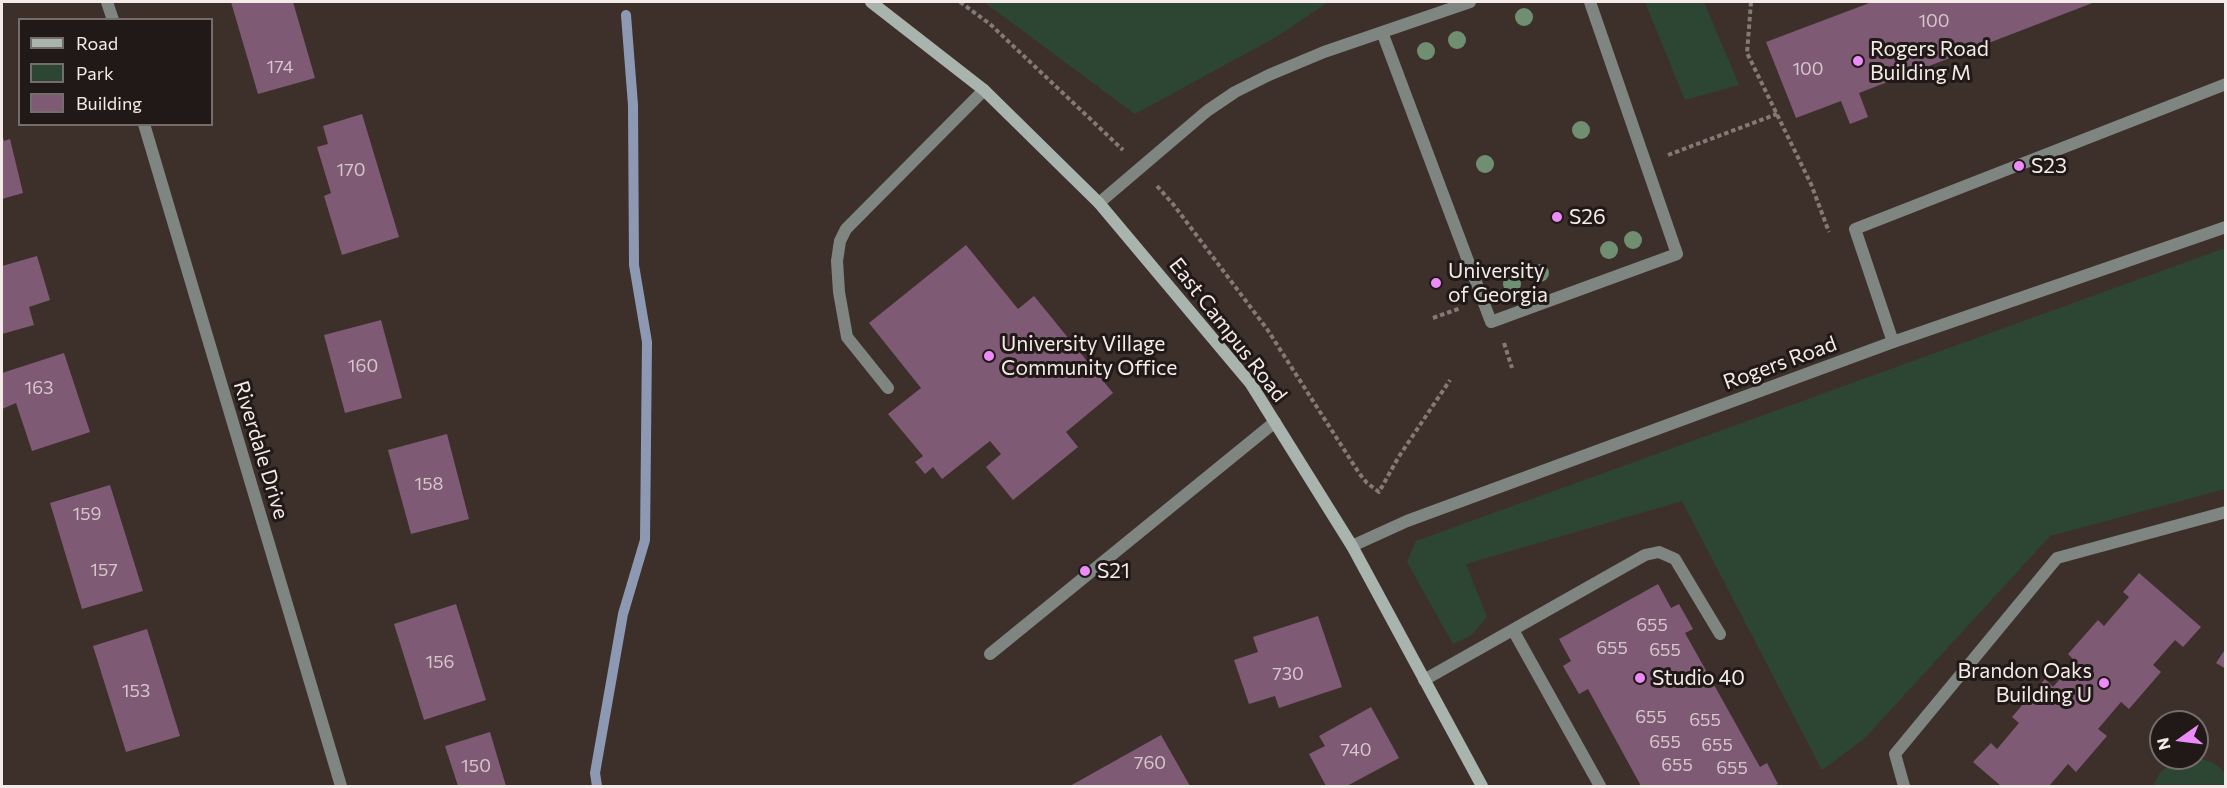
<!DOCTYPE html>
<html>
<head>
<meta charset="utf-8">
<style>
	body { margin:0 }
	#map { position:relative; width:2227px; height:788px; overflow:hidden; background:#3d302b; font-family:Commissioner,sans-serif }
	canvas { display:block }
	.frame { position:absolute; inset:0; border:3px solid #f4ebe8; pointer-events:none }
	.legend { position:absolute; left:18px; top:18px; width:195px; height:108px; box-sizing:border-box; background:#201917; border:2px solid #756d6b; margin:0; padding:8px 10px; list-style:none; font-size:18px; color:#f4ebe8 }
	.legend li { display:flex; align-items:center; gap:12px; height:30px }
	.legend b { width:30px; border:2px solid #756d6b }
	.north { position:absolute; left:2149px; top:710px; width:60px; height:60px; box-sizing:border-box; background:#201917; border:2px solid #756d6b; border-radius:50%; rotate:256deg; font-size:16px; font-weight:700; line-height:24px; text-align:center; color:#f4ebe8 }
	.north::after { content:''; display:block; margin:auto; width:21px; height:27px; background:#ed8cf9; clip-path:polygon(50% 0,100% 100%,50% 72%,0 100%) }
</style>
</head>
<body>
<div id="map">
<canvas width="2227" height="788"></canvas>
<div class="frame"></div>
<ul class="legend">
<li><b style="height:8px;background:#aab4ae"></b>Road</li>
<li><b style="height:16px;background:#2d4634"></b>Park</li>
<li><b style="height:16px;background:#7e5a75"></b>Building</li>
</ul>
<div class="north">N</div>
</div>
<script>
const g = document.querySelector('canvas').getContext('2d');
g.lineJoin = 'round';
function fill(path, color) { g.fillStyle = color; g.fill(path, 'evenodd'); }
const poly = rows => new Path2D(rows.map(r => 'M' + r).join(''));
function strokePath(path, color, width, dash) { g.strokeStyle = color; g.lineWidth = width; g.lineCap = dash ? 'butt' : 'round'; g.setLineDash(dash || []); g.stroke(path); }
function drawText(font, color, halo, rows, align = 'center') {
  g.font = font + ' Commissioner,sans-serif'; g.lineWidth = 6; g.setLineDash([]); g.textBaseline = 'middle'; g.strokeStyle = halo; g.fillStyle = color; for (const [text, x, y, turn = 0] of rows) {
    g.save(); g.translate(x, y); g.rotate((+turn || 0) * Math.PI / 180); g.textAlign = isNaN(turn) ? turn : align; if (halo) g.strokeText(text, 0, 0); g.fillText(text, 0, 0); g.restore();
  }
}
fill(poly([
	[984,2,1328,2,1278,36,1135,114],
	[1645,2,1704,2,1739,85,1685,100],
	[2225,248,2225,489,2050,536,1865,738,1822,770,1682,501,1466,564,1487,617,1472,635,1453,644,1407,562,1416,541],
	[2197,757,2211,762,2222,769,2225,774,2225,786,2153,786,2160,773,2170,764,2183,758]
]), '#2d4634');
strokePath(poly([
	[597,786,595,773,623,614,645,540,647,342,634,265,633,105,626,15]
]), '#8d99b2', 10);
fill(poly([
	[231,2,293,2,315,78,258,94],
	[1872,2,2095,2,1859,93,1868,117,1850,124,1841,101,1796,118,1766,42],
	[362,114,399,237,342,255,324,196,331,193,317,147,328,144,323,126],
	[2,134,4,141,10,139,23,193,2,199],
	[966,245,1018,309,1034,296,1113,393,1066,432,1078,447,1013,500,986,467,1001,454,990,441,942,479,933,467,925,474,915,462,923,456,888,414,921,388,869,323],
	[37,256,50,300,29,307,34,325,2,334,2,266],
	[381,320,402,398,345,413,324,335],
	[64,353,90,432,32,451,16,403,2,409,2,373],
	[447,434,469,519,411,534,388,450],
	[110,485,143,591,82,609,50,503],
	[2139,573,2201,627,2183,647,2175,640,2153,665,2161,672,2129,709,2121,702,2098,729,2107,736,2076,772,2068,764,2049,786,2001,786,1973,762,1991,743,1997,749,2019,723,2012,717,2045,679,2053,687,2065,673,2075,661,2068,654,2098,620,2104,626,2129,597,2123,592],
	[1658,584,1671,608,1679,604,1693,629,1685,633,1756,760,1760,767,1767,763,1778,784,1773,786,1641,786,1588,689,1579,694,1563,666,1571,661,1559,639],
	[456,604,486,700,424,720,394,624],
	[1318,616,1342,687,1279,708,1275,696,1249,704,1234,660,1258,652,1253,637],
	[147,629,180,736,126,752,93,646],
	[2226,648,2226,669,2216,663],
	[1371,707,1399,758,1347,786,1326,786,1309,754,1325,746,1319,736],
	[490,732,506,786,458,786,445,746],
	[1161,735,1190,786,1070,786]
]), '#7e5a75');
strokePath(poly([
	[960,2,990,24,1123,150],
	[1751,2,1747,53,1811,184,1829,232],
	[1668,155,1777,114],
	[1157,186,1173,204,1267,329,1359,473,1367,483,1379,492,1398,458,1450,380],
	[1433,318,1461,308],
	[1504,343,1512,368]
]), '#857975', 4, [4.5, 3]);
strokePath(poly([
	[1382,32,1491,322,1677,254,1590,2],
	[1099,203,1207,111,1235,92,1269,75,1324,52,1470,2],
	[1893,342,1855,229,2226,84],
	[888,388,847,337,839,292,837,261,840,241,846,229,984,90],
	[1513,630,1600,786],
	[990,654,1275,422],
	[1424,680,1645,555,1659,552,1675,559,1720,634],
	[1904,786,1895,754,2057,558,2226,512]
]), '#7f8682', 12);
strokePath(poly([
	[107,2,113,20],
	[144,124,341,786],
	[1352,546,1407,521,1893,342,2226,227]
]), '#7f8682', 12);
strokePath(poly([
	[871,2,984,90,1099,203,1251,384,1352,546,1482,786]
]), '#aab4ae', 12);
g.fillStyle = '#708e72';
for (const [x, y] of [
	[1524,17],
	[1457,40],
	[1426,51],
	[1581,130],
	[1485,164],
	[1633,240],
	[1609,250],
	[1540,273],
	[1512,284]
]) { g.beginPath(); g.arc(x, y, 9, 0, 2 * Math.PI); g.fill(); }
for (const [x, y, r, color] of [
	[1858,61,6,"#ed8cf9"],
	[2019,166,6,"#ed8cf9"],
	[1557,217,6,"#ed8cf9"],
	[1436,283,6,"#ed8cf9"],
	[989,356,6,"#ed8cf9"],
	[1085,571,6,"#ed8cf9"],
	[1640,678,6,"#ed8cf9"],
	[2104,683,6,"#ed8cf9"]
]) { const dot = new Path2D(); dot.arc(x, y, r, 0, 2 * Math.PI); g.fillStyle = color; g.fill(dot); strokePath(dot, '#201917', 2); }
drawText('18px', '#d6c7cb', null, [
	["100",1934,21],
	["174",280,67],
	["100",1808,69],
	["170",351,170],
	["160",363,366],
	["163",39,388],
	["158",429,484],
	["159",87,514],
	["157",104,570],
	["655",1652,625],
	["655",1612,648],
	["655",1665,650],
	["156",440,662],
	["730",1288,674],
	["153",136,691],
	["655",1651,717],
	["655",1705,720],
	["655",1665,742],
	["655",1717,745],
	["740",1356,750],
	["760",1150,763],
	["655",1677,765],
	["150",476,766],
	["655",1732,768]
]);
drawText('21px', '#f4ebe8', '#201917', [
	["Rogers Road",1870,49],
	["Building M",1870,73],
	["S23",2031,166],
	["S26",1569,217],
	["University",1448,271],
	["of Georgia",1448,295],
	["University Village",1001,344],
	["Community Office",1001,368],
	["S21",1097,571],
	["Brandon Oaks",2092,671,"right"],
	["Building U",2092,695,"right"],
	["Studio 40",1652,678]
], 'left');
drawText('21px', '#f4ebe8', '#201917', [
	["East Campus Road",1228,330,52],
	["Rogers Road",1780,363,-20],
	["Riverdale Drive",261,450,73]
]);
</script>
</body>
</html>
